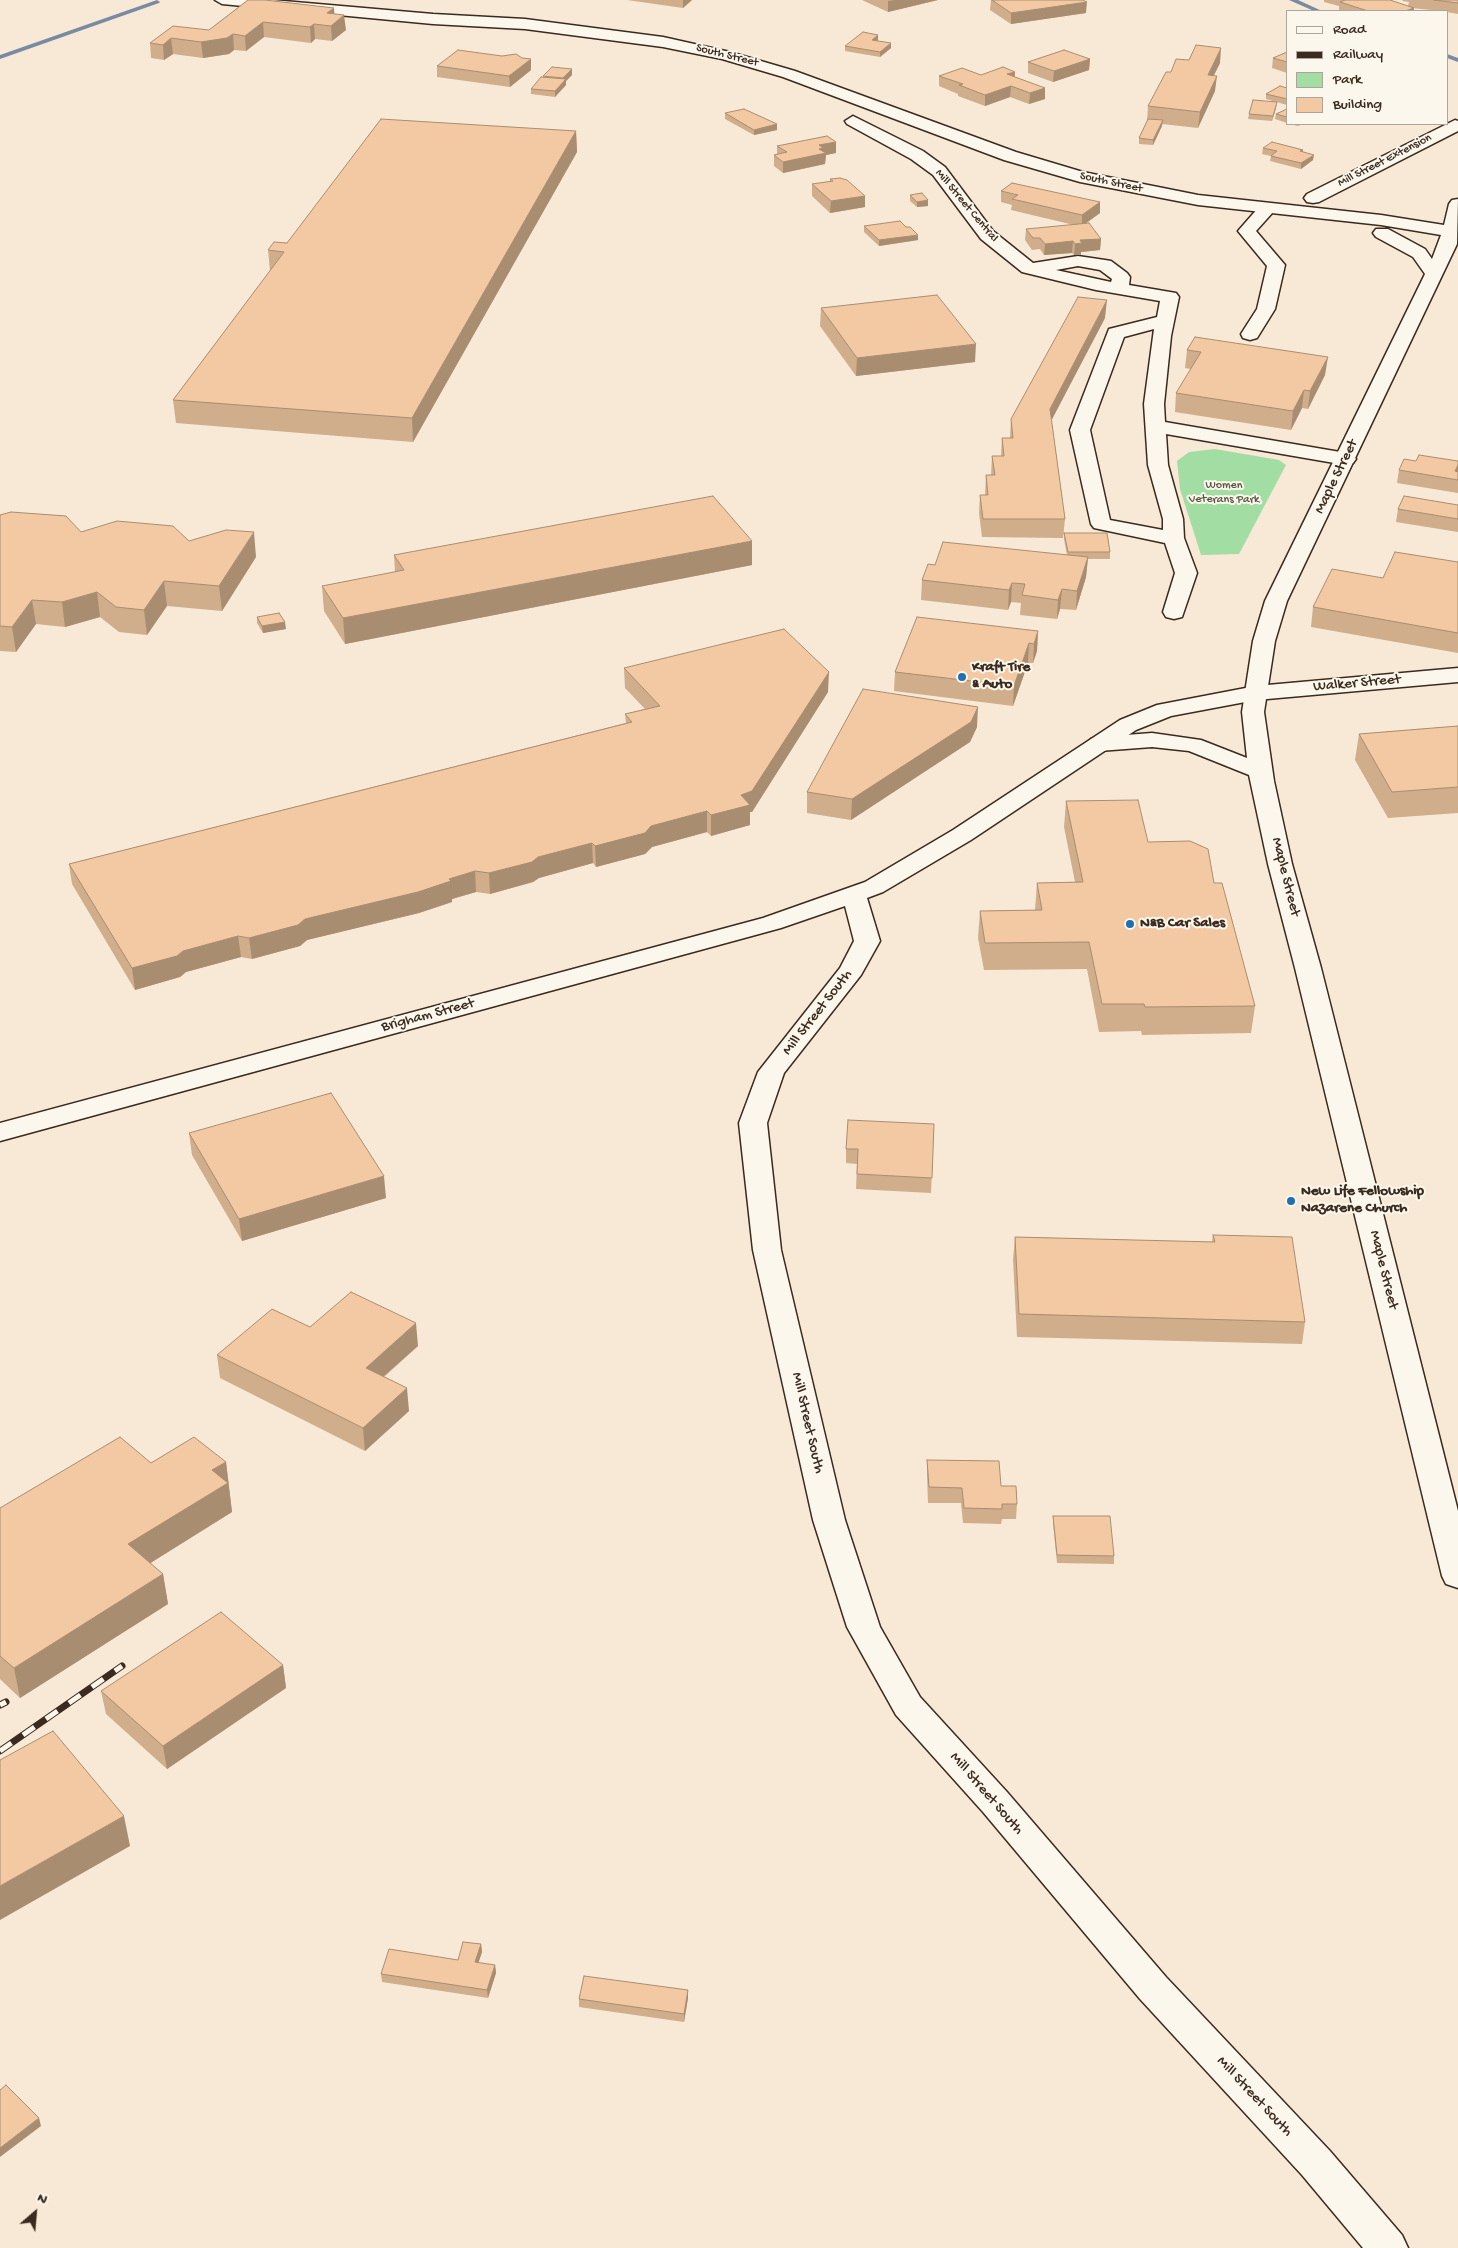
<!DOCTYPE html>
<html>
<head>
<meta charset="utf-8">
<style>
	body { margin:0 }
	#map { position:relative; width:1458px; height:2248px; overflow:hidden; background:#f8e9d6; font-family:"Gochi Hand",sans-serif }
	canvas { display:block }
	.legend { position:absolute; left:1286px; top:10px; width:162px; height:115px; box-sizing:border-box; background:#fbf7ec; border:1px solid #aea59a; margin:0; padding:6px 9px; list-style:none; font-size:15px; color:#3b2a1e }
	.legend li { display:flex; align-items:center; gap:10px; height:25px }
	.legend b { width:25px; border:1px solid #aea59a }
	.north { position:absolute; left:10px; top:2188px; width:50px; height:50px; -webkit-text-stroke:4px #fbf7ec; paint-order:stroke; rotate:27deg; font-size:14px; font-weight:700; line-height:20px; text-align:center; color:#3b2a1e }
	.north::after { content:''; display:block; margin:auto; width:18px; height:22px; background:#3b2a1e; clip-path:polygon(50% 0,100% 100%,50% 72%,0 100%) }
</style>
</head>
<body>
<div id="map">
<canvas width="1458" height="2248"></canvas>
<ul class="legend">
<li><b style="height:6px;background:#fbf7ec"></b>Road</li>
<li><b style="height:6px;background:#3b2a1e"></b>Railway</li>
<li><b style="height:14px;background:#a2dda3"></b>Park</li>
<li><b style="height:14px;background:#f2c9a2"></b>Building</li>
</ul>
<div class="north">N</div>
</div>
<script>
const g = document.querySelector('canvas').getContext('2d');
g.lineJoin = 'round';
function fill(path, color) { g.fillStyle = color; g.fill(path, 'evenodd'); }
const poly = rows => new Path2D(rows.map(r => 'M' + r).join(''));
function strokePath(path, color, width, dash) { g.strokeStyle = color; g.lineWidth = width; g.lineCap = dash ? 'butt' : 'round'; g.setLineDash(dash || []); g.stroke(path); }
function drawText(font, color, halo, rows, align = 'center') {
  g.font = font + ' "Gochi Hand",sans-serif'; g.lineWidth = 4; g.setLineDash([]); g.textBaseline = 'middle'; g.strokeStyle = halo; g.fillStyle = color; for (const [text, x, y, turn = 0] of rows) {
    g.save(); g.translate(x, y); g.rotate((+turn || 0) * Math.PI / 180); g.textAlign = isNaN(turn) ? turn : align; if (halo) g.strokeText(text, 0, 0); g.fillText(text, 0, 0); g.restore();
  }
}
fill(poly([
	[1215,449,1279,460,1286,465,1239,554,1201,555,1180,489,1177,461,1189,452]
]), '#a2dda3');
fill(poly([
	[157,0,160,2,159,3,0,59,0,55,157,0],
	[1289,0,1298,0,1322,11,1314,11,1289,0],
	[1447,54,1458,58,1458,62,1447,58,1447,54]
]), '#788ba2');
const minor = poly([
	[853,116,923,151,945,167,993,231,1033,263,1078,256,1105,260,1111,261,1127,273,1130,277,1129,285,1176,293,1179,297,1171,336,1164,404,1165,422,1346,453,1353,455,1356,459,1353,463,1346,465,1166,434,1168,465,1183,519,1184,538,1197,573,1182,617,1174,619,1166,617,1163,612,1175,573,1165,543,1094,528,1091,524,1070,430,1109,329,1157,317,1160,301,1096,290,1022,272,981,239,933,175,911,159,847,124,845,121,853,116],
	[1078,266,1100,270,1112,279,1111,282,1056,270,1078,266],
	[1154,329,1144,404,1148,465,1163,519,1163,530,1110,520,1090,430,1124,337,1154,329],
	[1455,120,1458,121,1458,131,1319,202,1313,203,1307,202,1304,198,1307,194,1455,120],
	[1265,206,1271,207,1274,211,1256,231,1285,265,1275,309,1257,338,1250,340,1243,338,1241,334,1257,309,1267,266,1238,231,1259,207,1265,206],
	[1458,668,1458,682,1256,700,1171,716,1136,730,971,840,883,892,867,898,880,941,861,975,784,1073,767,1123,781,1250,845,1520,880,1627,920,1697,1007,1792,1166,1977,1330,2151,1402,2235,1408,2248,1363,2248,1302,2175,1140,1999,983,1812,896,1715,847,1627,813,1520,753,1250,739,1123,758,1072,840,968,854,941,845,906,781,928,0,1141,0,1123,763,918,865,882,953,830,1120,720,1157,705,1256,686,1458,668]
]);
const major = poly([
	[215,0,272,0,433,14,525,19,663,37,730,52,795,71,1016,152,1083,172,1198,195,1381,215,1444,225,1449,204,1452,200,1458,199,1457,244,1287,601,1275,641,1264,712,1274,781,1292,864,1321,968,1458,1511,1458,1588,1446,1584,1442,1576,1295,968,1268,864,1249,775,1189,751,1152,747,1099,751,1091,749,1087,744,1091,739,1099,737,1152,733,1201,740,1247,758,1242,712,1253,641,1265,601,1425,274,1413,257,1376,237,1373,233,1376,229,1388,229,1425,249,1432,259,1441,235,1381,225,1198,205,1080,182,1004,160,783,77,722,59,663,47,525,29,433,24,222,4,215,0]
]);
strokePath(minor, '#3b2a1e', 3);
strokePath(major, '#3b2a1e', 3);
fill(minor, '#fbf7ec');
fill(major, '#fbf7ec');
const rail = poly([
	[0,1705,6,1702],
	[0,1751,122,1666]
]);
strokePath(rail, '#3b2a1e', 7);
strokePath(rail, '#fbf7ec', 5, [14]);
fill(poly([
	[248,0,334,14,346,30,332,41,315,39,311,43,264,37,246,51,234,50,229,54,203,58,173,54,164,60,151,58,150,43,209,30],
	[627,0,692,0,683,8],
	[862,0,938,0,888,12],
	[991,0,1083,0,1086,13,1011,24,990,10],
	[1324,0,1390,0,1408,6,1409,2,1402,1,1403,0,1458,0,1458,14,1447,12,1447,11,1440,11,1412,8,1414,8,1414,11,1339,11,1339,6,1324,2],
	[877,40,891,48,880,57,845,51,845,46,878,40],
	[1287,52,1287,73,1272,68,1273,58],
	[502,56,522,58,531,70,510,87,437,77,437,66],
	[1090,59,1089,70,1053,82,1028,73,1028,62],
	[1220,63,1214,75,1215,91,1198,128,1162,124,1162,126,1153,145,1139,144,1139,138,1147,122,1148,106],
	[572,69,572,75,566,81,566,85,555,97,531,94,531,89,543,77,543,76],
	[1015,72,1015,77,1045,99,1029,104,1010,97,985,106,958,96,958,94,939,86,939,76,981,75],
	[1287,88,1287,105,1266,99,1266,94],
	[1276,108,1272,121,1248,119,1249,114],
	[1287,109,1287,123,1275,119,1276,114],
	[725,113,777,130,754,135,725,119],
	[1290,124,1303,124,1298,126],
	[576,131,577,152,413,442,176,423,173,400,270,271,268,250],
	[836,142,836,153,826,155,825,164,783,173,774,166,774,155,777,154,777,146],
	[1263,148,1303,150,1303,152,1313,160,1301,169,1270,161,1271,156,1262,154],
	[830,179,865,207,830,213,812,196,812,184,830,182],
	[1001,191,1100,213,1085,224,1101,239,1100,250,1081,252,1081,255,1074,255,1072,253,1044,255,1040,249,1032,250,1025,240,1026,229,1074,225,1011,210,1012,205,1001,202],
	[910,195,928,206,917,207,910,201],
	[864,226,918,240,879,246,864,232],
	[821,308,975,362,856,376,820,326],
	[1105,318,1051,421,1065,519,1063,538,982,537,979,513,980,495,985,495,986,475,991,475,992,456,1001,456,1002,438,1010,438,1011,419],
	[1195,337,1325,375,1308,409,1302,408,1291,430,1175,412,1176,393,1191,369,1185,368,1187,350],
	[1416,461,1458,461,1458,493,1397,483,1399,470],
	[1458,505,1458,532,1396,522,1398,509],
	[0,515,81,532,189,541,256,557,222,611,167,606,147,635,119,632,100,617,65,627,36,624,16,652,0,651],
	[1064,533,1110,552,1110,559,1088,559,1086,577,1076,610,1060,609,1057,619,1020,615,1021,603,1011,602,1008,610,921,600,922,580,935,565,1067,555,1064,539],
	[752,541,752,565,345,644,324,611,322,586,395,572,394,555],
	[1458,562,1458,653,1311,627,1313,607,1383,578],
	[257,617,286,629,263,633,257,623],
	[1038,631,1037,651,1033,663,1028,663,1013,706,894,691,895,672],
	[624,668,828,692,752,812,750,812,750,825,711,836,707,832,652,847,645,854,596,867,593,863,539,878,533,882,490,894,476,892,452,899,452,902,419,913,307,940,300,946,252,959,241,957,186,972,180,977,135,990,72,884,69,864,626,723,625,714,645,709,625,688],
	[1458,726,1458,813,1388,818,1355,760,1359,734],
	[977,727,970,742,851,820,807,813,807,792],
	[1066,801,1148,842,1214,883,1255,1006,1251,1033,1142,1035,1141,1031,1099,1032,1087,969,984,970,978,938,980,911,1035,910,1037,883,1075,882,1064,827],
	[934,1124,931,1193,856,1189,857,1164,846,1163,846,1149],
	[189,1133,386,1198,242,1241,192,1155],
	[1213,1235,1305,1322,1302,1344,1017,1337,1013,1259,1015,1237,1212,1242],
	[310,1327,418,1346,384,1377,409,1411,365,1451,220,1378,217,1355],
	[927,1460,1001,1486,1017,1504,1016,1519,1002,1519,1001,1524,963,1523,961,1503,928,1503,927,1475],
	[226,1462,232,1512,150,1563,163,1574,168,1604,20,1698,0,1679,0,1508,151,1463],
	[1053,1516,1114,1556,1114,1564,1057,1563,1053,1523],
	[283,1665,286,1688,167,1769,106,1714,101,1691],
	[481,1944,482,1952,478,1963,495,1965,496,1973,488,1998,382,1982,381,1974,458,1960],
	[688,1990,688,1998,684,2022,579,2007,579,1999]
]), '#d0ad8b');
fill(poly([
	[683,0,692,0,683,8],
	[895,0,938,0,888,12,888,1],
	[1087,2,1086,13,1011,24,1011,13],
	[334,8,335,23,344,15,346,30,332,41,331,26,327,13],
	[1414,8,1414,11,1405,11],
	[263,22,264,37,246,51,245,36],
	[314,24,315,39,311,43,310,27],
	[233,34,234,50,229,54,203,58,201,42],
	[878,35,878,40,871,45,872,40],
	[171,38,173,54,164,60,163,45],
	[891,43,891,48,880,57,880,52],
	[1221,48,1220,63,1206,91,1208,75],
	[531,59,531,70,510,87,509,76],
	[1090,59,1089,70,1053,82,1054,71],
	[572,69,572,75,566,81,566,85,555,97,555,91,563,82,563,78],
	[1015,72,1014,82,1007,74],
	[1217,76,1215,91,1198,128,1200,112],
	[1011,86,1010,97,985,106,985,95],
	[1045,88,1045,99,1029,104,1030,93],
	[1277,102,1276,108,1272,121,1273,116],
	[1163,120,1162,126,1153,145,1153,140],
	[777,124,777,130,754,135,754,130],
	[576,131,577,152,413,442,412,418],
	[836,142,836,153,826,155,825,164,783,173,783,162,819,145],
	[1314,155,1313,160,1301,169,1301,163],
	[865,196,865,207,830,213,831,201],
	[928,200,928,206,917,207,917,202],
	[1100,202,1100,213,1082,226,1082,215],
	[918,235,918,240,879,246,879,240],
	[1101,239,1100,250,1081,252,1081,255,1074,255,1075,244,1080,240],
	[1073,241,1072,253,1044,255,1045,244],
	[1107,300,1105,318,1048,427,1050,409],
	[976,344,975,362,856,376,857,358],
	[1328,357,1325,375,1308,409,1310,391],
	[1304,390,1302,408,1291,430,1293,411],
	[1458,465,1458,474,1455,471],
	[254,532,256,557,222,611,219,586],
	[752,541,752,565,345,644,343,618],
	[1088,557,1086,577,1076,610,1077,591],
	[164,581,167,606,147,635,144,610],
	[1012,583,1011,602,1008,610,1009,590],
	[1062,589,1060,609,1057,619,1058,600],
	[97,592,100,617,65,627,62,602],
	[32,600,36,624,16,652,12,627],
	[285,622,286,629,263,633,262,626],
	[1038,631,1037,651,1033,663,1034,644],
	[1029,643,1028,663,1013,706,1014,686],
	[829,672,828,692,752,812,750,812,750,825,711,836,711,815,741,795],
	[978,707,977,727,970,742,851,820,852,799],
	[707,811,707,832,652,847,645,854,596,867,595,846,651,826],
	[592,843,593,863,539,878,533,882,490,894,489,873,538,857],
	[475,871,476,892,452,899,452,902,419,913,307,940,300,946,252,959,249,938,305,919],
	[238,936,241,957,186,972,180,977,135,990,132,968,183,951],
	[384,1176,386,1198,242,1241,239,1219],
	[416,1323,418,1346,368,1390,366,1368],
	[407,1388,409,1411,365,1451,363,1428],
	[226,1462,232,1512,133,1574,128,1544,212,1470],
	[163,1574,168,1604,20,1698,14,1668],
	[283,1665,286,1688,167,1769,163,1746],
	[124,1816,130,1846,0,1920,0,1886],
	[481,1944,482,1952,476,1970,475,1962],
	[495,1965,496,1973,488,1998,487,1990],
	[688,1990,688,1998,684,2022,684,2014],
	[39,2118,41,2126,0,2157,0,2148]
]), '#a98d71');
const building = poly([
	[248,0,265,0,334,8,327,13,344,15,331,26,314,24,310,27,263,22,245,36,233,34,227,38,201,42,171,38,163,45,150,43,173,26,209,30,248,0],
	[992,0,1083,0,1087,2,1011,13,992,0],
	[1345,0,1390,0,1414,8,1405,11,1368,11,1340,2,1345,0],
	[1434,0,1458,0,1458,3,1434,0],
	[863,32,878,35,872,40,891,43,880,52,845,46,863,32],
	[1196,45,1221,48,1208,75,1217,76,1200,112,1148,106,1166,72,1171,72,1176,59,1189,60,1196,45],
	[458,50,502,56,516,54,522,58,531,59,509,76,437,66,458,50],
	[1064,50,1090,59,1054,71,1028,62,1064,50],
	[1287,52,1287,62,1273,58,1287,52],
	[552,67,572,69,563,78,543,76,552,67],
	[1003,67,1015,72,1007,74,1045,88,1030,93,1011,86,985,95,959,85,963,84,939,76,962,68,981,75,1003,67],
	[541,77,566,79,555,91,531,89,541,77],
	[1280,86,1287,88,1287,99,1266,94,1280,86],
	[1253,100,1277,102,1273,116,1249,114,1253,100],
	[744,109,777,124,754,130,725,113,744,109],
	[1287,109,1287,117,1276,114,1287,109],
	[381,119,576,131,412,418,173,400,284,252,268,250,274,242,287,243,381,119],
	[1148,119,1163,120,1153,140,1139,138,1148,119],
	[827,136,836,142,819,145,823,148,819,149,826,153,783,162,774,155,787,152,777,146,827,136],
	[1272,142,1303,150,1300,151,1314,155,1301,163,1271,156,1277,151,1263,148,1272,142],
	[840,178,847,180,865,196,831,201,812,184,833,181,830,179,840,178],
	[1012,183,1100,202,1082,215,1012,199,1018,195,1001,191,1012,183],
	[922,193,928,200,917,202,910,195,922,193],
	[900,221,906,227,910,227,918,235,879,240,864,226,900,221],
	[1089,223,1101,239,1080,240,1082,243,1075,244,1073,241,1045,244,1040,238,1033,238,1026,229,1089,223],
	[937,295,976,344,857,358,821,308,937,295],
	[1078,297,1107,300,1050,409,1065,519,983,519,980,495,988,495,986,475,995,475,992,456,1004,456,1002,438,1013,438,1011,419,1078,297],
	[1195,337,1328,357,1310,391,1304,390,1293,411,1176,393,1201,352,1187,350,1195,337],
	[1419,455,1458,461,1458,465,1455,471,1458,472,1458,480,1399,470,1404,459,1416,461,1419,455],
	[713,496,752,541,343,618,322,586,404,570,394,555,713,496],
	[1404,496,1458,505,1458,519,1398,509,1404,496],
	[11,512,66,516,81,532,117,521,173,526,189,541,226,530,254,532,219,586,164,581,144,610,116,607,97,592,62,602,32,600,12,627,0,626,0,515,11,512],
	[1064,533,1107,533,1110,552,1068,552,1064,533],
	[943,542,1088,557,1077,591,1062,589,1058,600,1022,595,1025,584,1012,583,1009,590,922,580,928,564,935,565,943,542],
	[1395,552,1458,562,1458,633,1313,607,1332,569,1383,578,1395,552],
	[279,613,285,622,262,626,257,617,279,613],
	[917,617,1038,631,1034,644,1029,643,1014,686,895,672,917,617],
	[784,629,829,672,752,791,741,795,750,805,711,815,707,811,651,826,645,833,595,846,592,843,538,857,532,862,489,873,475,871,449,879,451,881,418,892,305,919,298,925,249,938,238,936,183,951,177,956,132,968,69,864,632,722,625,714,660,706,624,668,784,629],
	[863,689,978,707,971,722,852,799,807,792,863,689],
	[1458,726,1458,787,1392,792,1359,734,1458,726],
	[1138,800,1148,842,1190,841,1208,849,1214,883,1222,883,1255,1006,1145,1007,1144,1004,1102,1004,1089,942,985,943,980,911,1042,910,1037,883,1083,882,1066,801,1138,800],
	[331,1093,384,1176,239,1219,189,1133,331,1093],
	[848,1120,934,1124,932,1178,857,1174,858,1149,846,1149,848,1120],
	[1213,1235,1292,1237,1305,1322,1019,1314,1015,1237,1215,1242,1213,1235],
	[351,1292,416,1323,366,1368,407,1388,363,1428,217,1355,272,1309,310,1327,351,1292],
	[120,1437,151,1463,194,1437,226,1462,212,1470,228,1483,128,1544,163,1574,14,1668,0,1656,0,1508,120,1437],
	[927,1460,999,1461,1001,1486,1016,1486,1017,1504,1002,1504,1002,1509,964,1508,962,1488,929,1487,927,1460],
	[1053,1516,1110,1516,1114,1556,1057,1555,1053,1516],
	[221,1612,283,1665,163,1746,101,1691,221,1612],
	[53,1731,124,1816,0,1886,0,1760,53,1731],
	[463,1942,481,1944,475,1962,495,1965,487,1990,381,1974,389,1949,458,1960,463,1942],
	[584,1976,688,1990,684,2014,579,1999,584,1976],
	[6,2085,39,2118,0,2148,0,2090,6,2085]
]);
fill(building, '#f2c9a2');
strokePath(building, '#a98d71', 1);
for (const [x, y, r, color] of [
	[962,677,5,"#1f6fb2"],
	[1130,924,5,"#1f6fb2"],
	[1291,1201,5,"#1f6fb2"]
]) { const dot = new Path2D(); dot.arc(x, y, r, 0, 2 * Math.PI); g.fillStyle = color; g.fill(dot); strokePath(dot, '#fbf7ec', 2); }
drawText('12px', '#3b2a1e', '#fbf7ec', [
	["South Street",727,56,14],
	["Mill Street Extension",1385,161,-27],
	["South Street",1111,183,12],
	["Mill Street Central",966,206,50]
]);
drawText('12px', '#55573f', '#fbf7ec', [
	["Women",1224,486],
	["Veterans Park",1224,500]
]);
drawText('15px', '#3b2a1e', '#fbf7ec', [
	["Maple Street",1337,477,-64],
	["Walker Street",1357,684,-5],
	["Maple Street",1285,877,76],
	["Mill Street South",818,1013,-52],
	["Brigham Street",428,1016,-15],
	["Maple Street",1383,1270,76],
	["Mill Street South",807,1423,77],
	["Mill Street South",986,1794,49],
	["Mill Street South",1254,2097,47]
]);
drawText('bold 15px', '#3b2a1e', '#fbf7ec', [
	["Kraft Tire",972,668],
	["& Auto",972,685],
	["N&B Car Sales",1140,924],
	["New Life Fellowship",1301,1192],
	["Nazarene Church",1301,1209]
], 'left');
</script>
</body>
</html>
